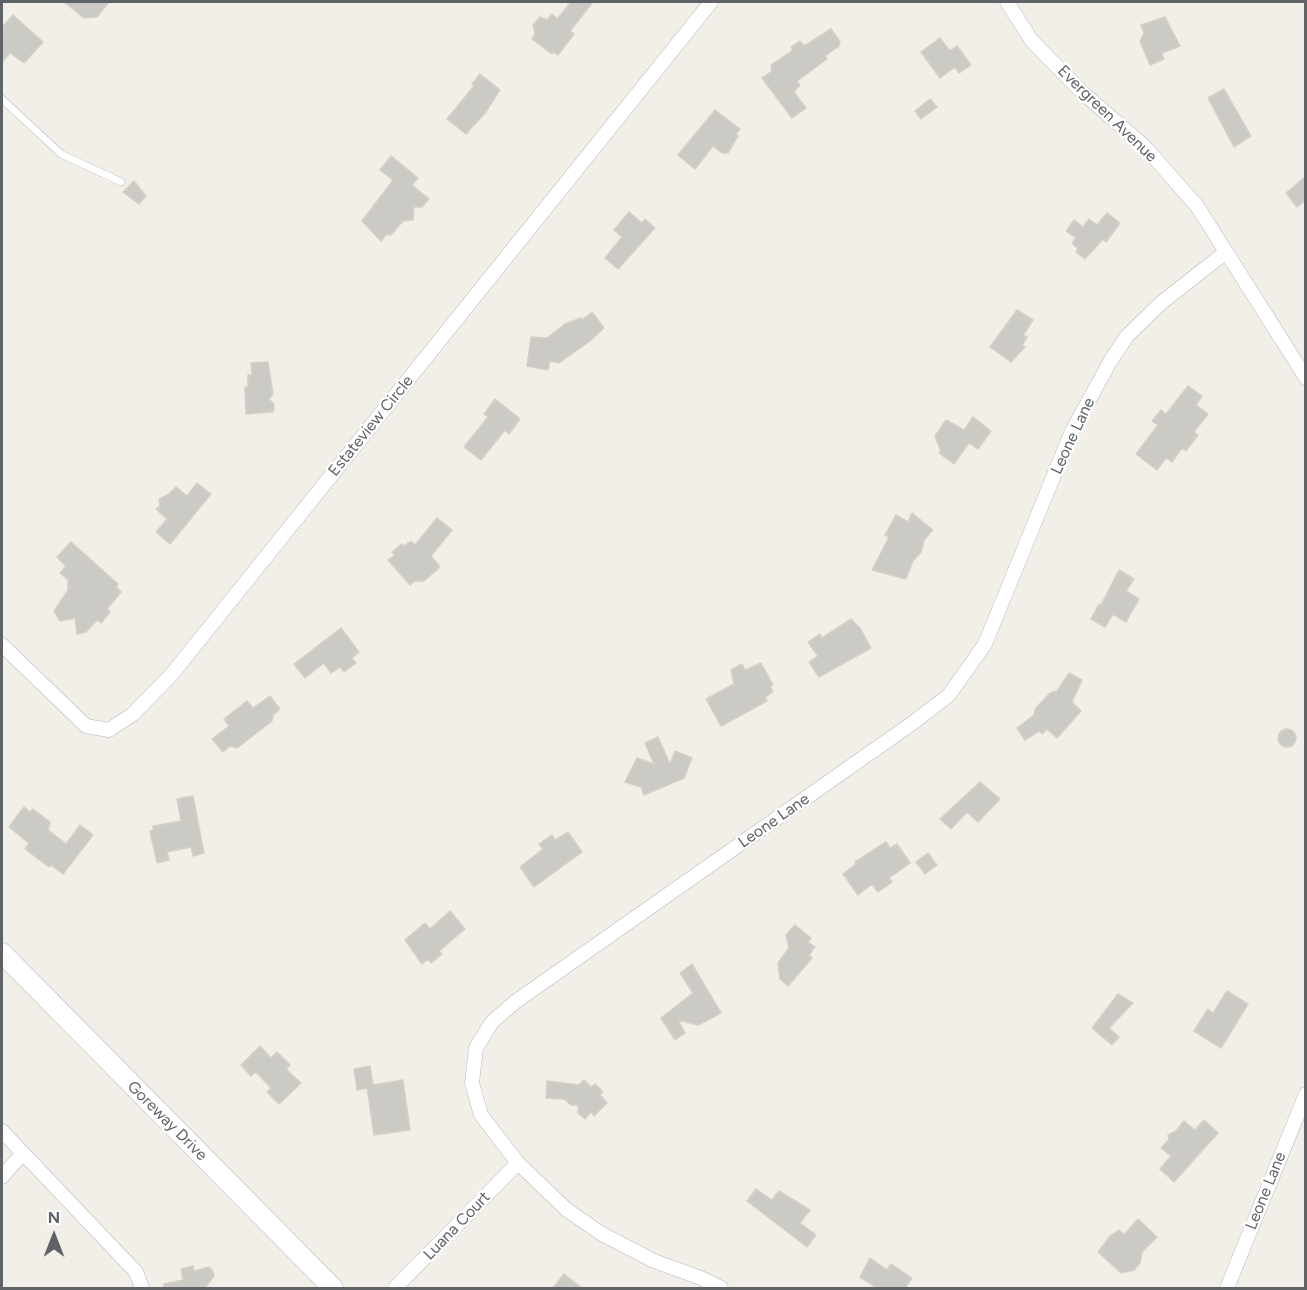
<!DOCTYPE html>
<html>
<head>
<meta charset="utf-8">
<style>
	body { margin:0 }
	#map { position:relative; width:1307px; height:1290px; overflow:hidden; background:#f1efe8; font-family:Figtree,sans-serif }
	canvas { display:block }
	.frame { position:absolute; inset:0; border:3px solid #5f6368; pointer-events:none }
	.north { position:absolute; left:24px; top:1206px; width:60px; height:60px; -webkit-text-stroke:4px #fff; paint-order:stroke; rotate:0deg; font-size:16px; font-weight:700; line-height:24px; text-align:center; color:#5f6368 }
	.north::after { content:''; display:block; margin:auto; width:21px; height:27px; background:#5f6368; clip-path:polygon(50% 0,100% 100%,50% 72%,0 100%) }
</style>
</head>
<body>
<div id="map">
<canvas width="1307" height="1290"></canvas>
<div class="frame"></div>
<div class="north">N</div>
</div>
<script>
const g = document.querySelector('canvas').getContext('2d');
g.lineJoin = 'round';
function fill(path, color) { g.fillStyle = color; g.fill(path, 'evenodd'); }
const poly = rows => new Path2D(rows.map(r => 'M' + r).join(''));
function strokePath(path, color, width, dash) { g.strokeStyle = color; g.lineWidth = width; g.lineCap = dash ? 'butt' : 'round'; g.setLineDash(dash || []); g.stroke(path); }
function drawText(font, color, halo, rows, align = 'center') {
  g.font = font + ' Figtree,sans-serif'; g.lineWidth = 4.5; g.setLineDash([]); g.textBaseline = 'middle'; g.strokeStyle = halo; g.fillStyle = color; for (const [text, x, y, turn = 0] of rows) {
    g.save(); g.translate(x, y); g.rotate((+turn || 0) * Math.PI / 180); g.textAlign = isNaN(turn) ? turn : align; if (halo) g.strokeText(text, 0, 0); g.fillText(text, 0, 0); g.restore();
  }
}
const building = poly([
	[64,2,109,2,97,17,84,18,64,2],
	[571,2,593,2,570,31,574,34,558,55,553,52,552,54,532,39,535,34,533,25,540,17,547,20,552,14,557,19,571,2],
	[13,15,43,42,24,63,10,53,2,62,2,27,13,15],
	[1165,17,1180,46,1162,53,1164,59,1150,65,1140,41,1144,33,1141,25,1165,17],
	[831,29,840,42,839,46,825,56,827,59,797,81,800,85,794,92,806,108,792,118,762,78,772,71,771,65,793,50,791,47,800,41,804,46,831,29],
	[940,38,950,51,957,46,971,65,959,73,955,67,940,78,921,52,940,38],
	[480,74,500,90,485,113,466,134,447,119,474,86,472,84,480,74],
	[1224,89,1251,136,1234,147,1208,98,1224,89],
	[930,99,937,107,921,119,915,111,930,99],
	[715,110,740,129,736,134,738,136,728,153,722,153,713,146,695,169,678,155,715,110],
	[391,156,418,178,412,185,429,199,422,207,414,207,413,220,403,221,391,235,386,235,381,241,362,221,393,180,380,170,391,156],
	[1305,177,1305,201,1297,207,1286,193,1305,177],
	[134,181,146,196,139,204,123,192,134,181],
	[629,212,642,223,645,219,655,228,618,269,605,258,622,237,614,230,629,212],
	[1107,213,1120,223,1106,242,1103,239,1085,259,1076,252,1078,249,1072,243,1076,238,1066,231,1074,220,1083,227,1089,219,1097,225,1107,213],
	[1017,310,1033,320,1023,335,1027,337,1022,345,1025,347,1011,362,990,347,1017,310],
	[592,312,604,328,590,341,559,363,550,361,548,370,527,366,531,337,547,338,565,324,581,318,582,320,592,312],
	[268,362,273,394,269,399,274,404,274,409,272,412,246,414,245,387,248,387,248,375,252,375,251,363,268,362],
	[1188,386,1202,396,1196,405,1208,414,1194,432,1198,435,1186,451,1182,448,1172,462,1166,458,1157,470,1136,454,1158,425,1152,421,1161,410,1166,414,1188,386],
	[495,399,520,419,509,434,505,430,481,460,464,447,488,417,484,414,495,399],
	[973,417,991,431,978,449,969,443,954,464,939,453,941,451,935,436,946,420,964,430,973,417],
	[197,483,211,494,170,544,156,532,167,519,156,509,160,506,159,499,169,494,176,487,187,496,197,483],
	[912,513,933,530,924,540,921,552,913,561,906,579,872,570,889,537,885,535,896,515,908,522,912,513],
	[437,518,452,530,431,556,440,567,424,581,415,581,410,585,388,560,395,555,392,552,402,544,404,546,411,541,415,545,437,518],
	[71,542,118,584,116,587,121,592,107,609,110,612,101,623,97,620,86,632,77,634,75,618,60,621,54,611,68,590,68,580,60,573,66,566,57,557,71,542],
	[1119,570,1134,579,1126,591,1139,599,1126,622,1113,614,1105,627,1091,619,1099,604,1101,605,1119,570],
	[851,619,860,628,871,648,819,677,809,662,818,656,808,642,820,634,822,638,851,619],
	[341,628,359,652,352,658,356,663,344,672,340,667,331,673,324,663,305,678,294,664,341,628],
	[761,663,773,685,770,686,773,692,765,697,767,701,721,726,706,699,734,684,731,670,742,664,745,670,761,663],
	[1069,673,1082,680,1072,702,1081,711,1057,738,1047,729,1042,734,1039,731,1025,740,1017,728,1034,715,1035,709,1050,693,1057,691,1069,673],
	[270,696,280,709,273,715,272,721,237,748,230,746,223,752,212,739,229,726,224,719,247,701,253,708,270,696],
	'1278 738a9 9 0 1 1 18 0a9 9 0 1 1-18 0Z',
	[658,737,670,764,675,751,692,758,684,778,644,795,641,787,625,782,637,758,654,764,645,743,658,737],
	[980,782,1000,799,978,822,967,812,951,829,940,819,980,782],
	[193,796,204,853,193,856,191,847,167,852,169,860,157,863,150,831,153,830,153,826,181,821,177,799,193,796],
	[24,807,30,812,33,809,50,822,48,830,66,844,80,825,93,835,63,874,51,865,49,867,25,849,29,843,9,827,24,807],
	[568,832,582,852,534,887,520,867,543,849,539,844,552,835,555,840,568,832],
	[886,842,890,848,897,844,910,863,889,878,892,882,878,892,872,884,858,895,843,874,856,864,855,862,886,842],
	[928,853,937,865,925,874,916,862,928,853],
	[450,911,465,929,439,951,442,954,431,963,428,959,422,964,405,940,425,923,430,929,450,911],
	[795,925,811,938,808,942,815,947,809,955,812,958,788,986,780,979,778,963,789,948,786,935,795,925],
	[692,964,721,1013,698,1025,678,1020,685,1033,675,1040,661,1018,693,993,680,973,692,964],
	[1227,991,1248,1004,1221,1048,1194,1031,1208,1009,1213,1013,1227,991],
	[1118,994,1133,1003,1109,1028,1119,1037,1112,1045,1092,1028,1118,994],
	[260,1046,271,1058,277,1052,290,1065,286,1069,301,1083,279,1104,267,1092,271,1088,256,1072,251,1076,241,1065,260,1046],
	[370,1066,373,1085,403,1080,410,1130,374,1135,367,1088,357,1090,354,1069,370,1066],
	[584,1080,591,1087,595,1084,603,1092,600,1095,607,1103,594,1116,591,1112,585,1119,578,1113,578,1105,571,1105,564,1099,546,1098,547,1081,579,1085,584,1080],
	[1204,1120,1218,1133,1174,1182,1160,1169,1171,1156,1161,1148,1169,1139,1168,1135,1176,1131,1184,1121,1195,1130,1204,1120],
	[756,1189,772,1200,779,1191,810,1210,800,1223,816,1235,807,1247,747,1201,756,1189],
	[1138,1219,1157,1237,1142,1252,1140,1263,1134,1270,1121,1273,1098,1252,1110,1236,1119,1230,1124,1235,1138,1219],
	[870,1258,887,1270,891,1264,912,1278,905,1288,877,1288,860,1277,870,1258],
	[193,1266,194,1271,209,1267,212,1270,214,1276,205,1288,164,1288,164,1284,183,1280,181,1269,193,1266],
	[564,1274,582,1288,553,1288,564,1274]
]);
fill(building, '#cccac5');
strokePath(building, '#d6d1c6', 1.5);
const lane = poly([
	[2,99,61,154,121,182]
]);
const street = poly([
	[1007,2,1032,41,1083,93,1144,146,1197,206,1306,378],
	[2,645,86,726,109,730,133,714,172,674,711,2],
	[2,1131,136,1272,142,1288],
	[2,1177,23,1153],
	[395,1288,518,1163],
	[721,1288,701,1278,654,1261,602,1234,567,1210,518,1163,481,1115,472,1083,476,1048,492,1022,515,1002,914,722,949,695,985,644,1072,431,1111,360,1127,336,1161,303,1226,252],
	[1227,1288,1306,1094]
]);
const secondary = poly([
	[2,953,333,1288]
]);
strokePath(lane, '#b5b8bc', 8);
strokePath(street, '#b5b8bc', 15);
strokePath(secondary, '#b6babf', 21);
strokePath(lane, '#fff', 7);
strokePath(street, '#fff', 14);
strokePath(secondary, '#fff', 20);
drawText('16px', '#5f6368', '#fff', [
	["Evergreen Avenue",1107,114,44],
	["Estateview Circle",371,426,-51],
	["Leone Lane",1073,436,-65],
	["Leone Lane",774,821,-35],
	["Goreway Drive",167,1121,45],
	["Leone Lane",1266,1191,-68],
	["Luana Court",457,1226,-46]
]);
</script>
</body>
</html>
